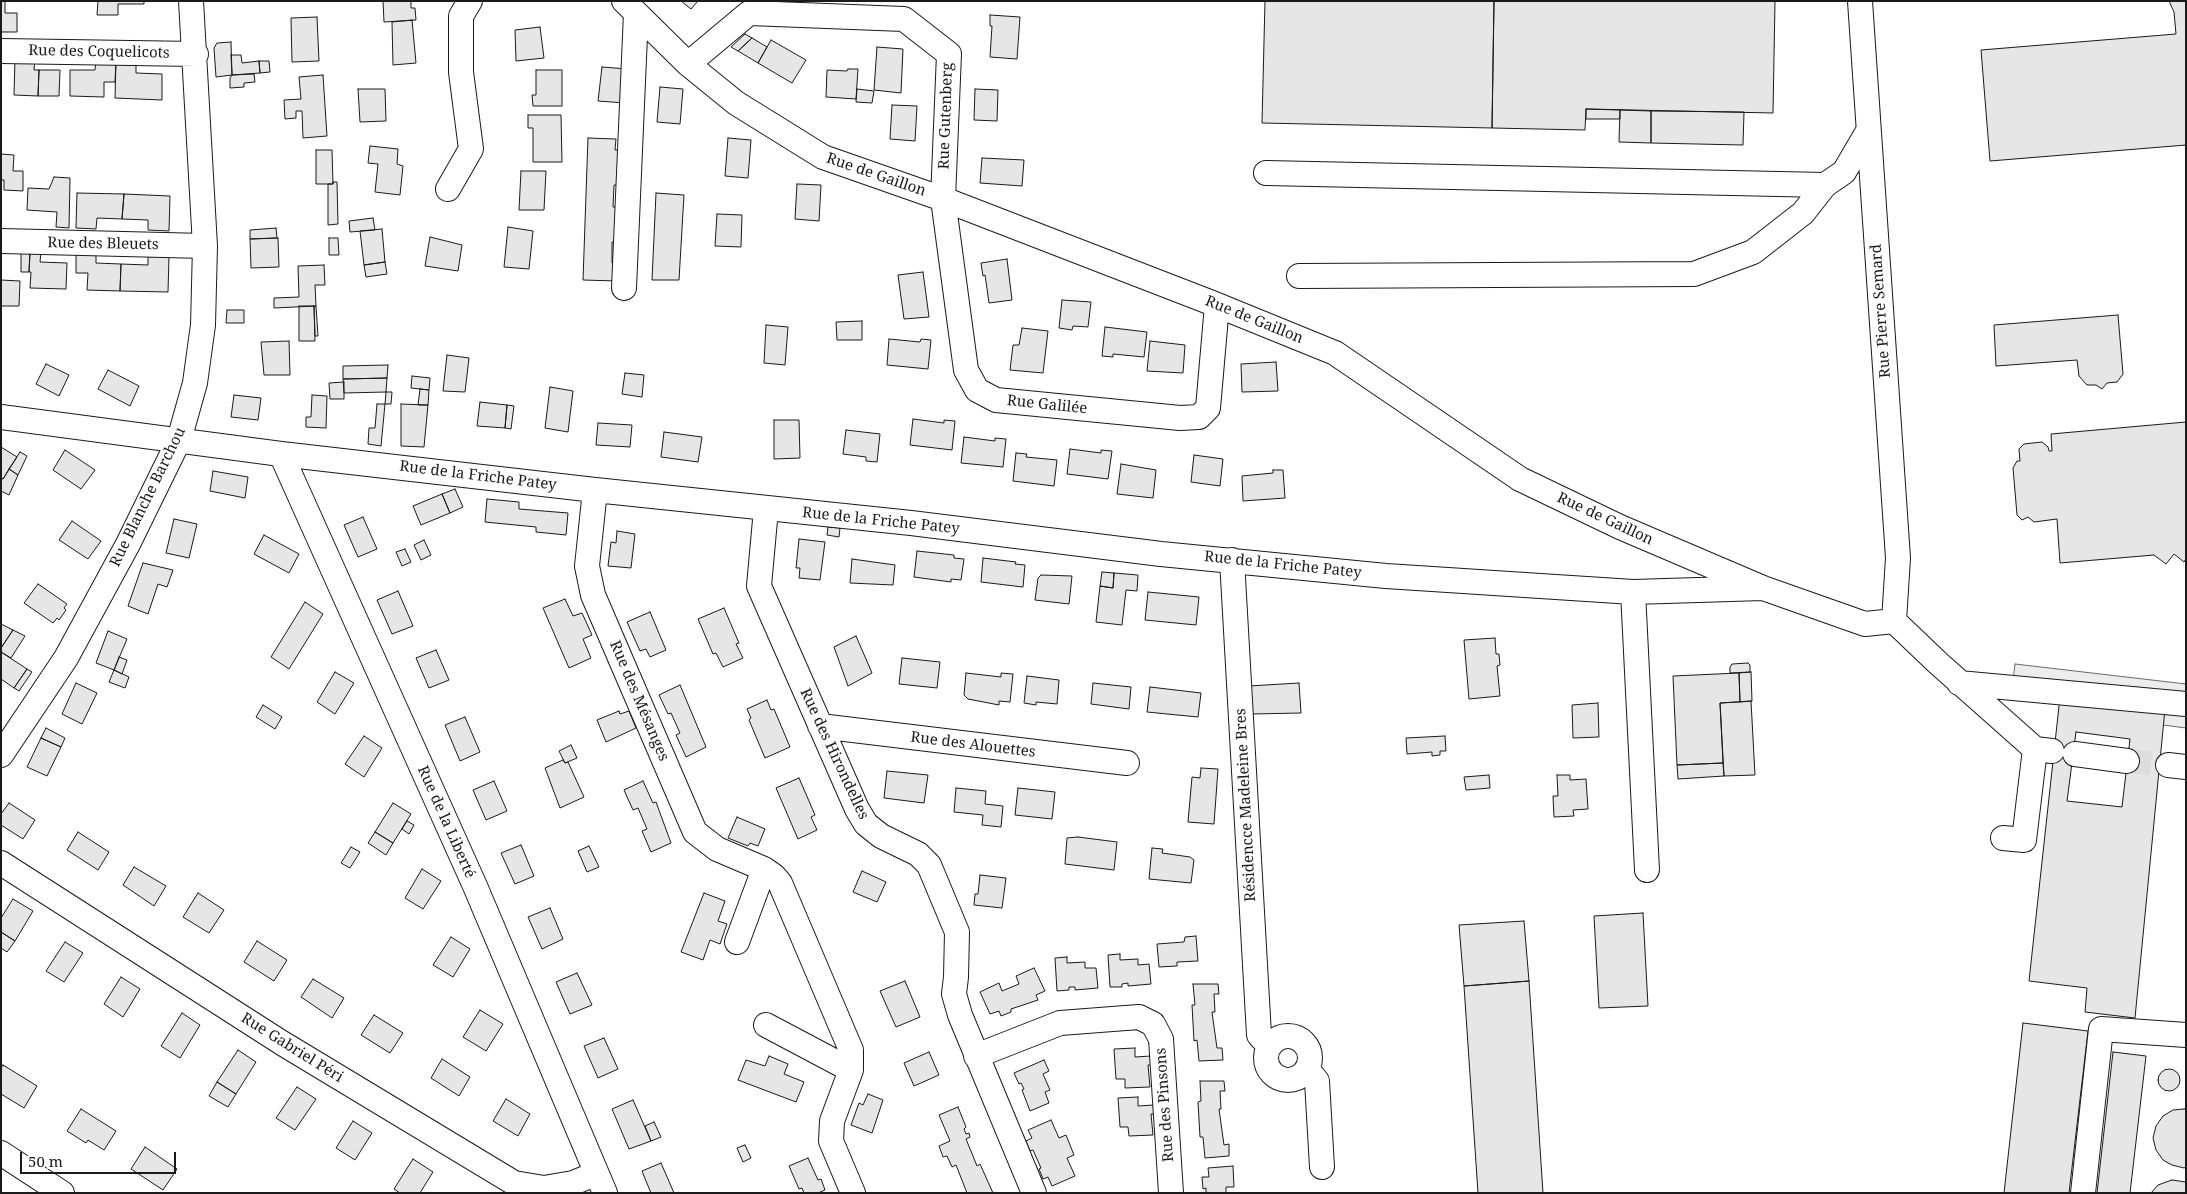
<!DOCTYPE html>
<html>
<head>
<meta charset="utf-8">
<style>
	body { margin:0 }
	#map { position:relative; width:2187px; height:1194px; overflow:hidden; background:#fff; font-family:"Noto Serif",serif }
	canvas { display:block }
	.frame { position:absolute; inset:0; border:2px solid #1a1a1a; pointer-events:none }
	.scale { position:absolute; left:20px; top:1152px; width:156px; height:22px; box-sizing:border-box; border:2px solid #1a1a1a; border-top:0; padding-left:6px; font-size:15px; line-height:18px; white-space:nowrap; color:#1a1a1a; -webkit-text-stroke:4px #fff; paint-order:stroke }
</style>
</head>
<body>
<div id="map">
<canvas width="2187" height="1194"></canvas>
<div class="frame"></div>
<div class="scale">50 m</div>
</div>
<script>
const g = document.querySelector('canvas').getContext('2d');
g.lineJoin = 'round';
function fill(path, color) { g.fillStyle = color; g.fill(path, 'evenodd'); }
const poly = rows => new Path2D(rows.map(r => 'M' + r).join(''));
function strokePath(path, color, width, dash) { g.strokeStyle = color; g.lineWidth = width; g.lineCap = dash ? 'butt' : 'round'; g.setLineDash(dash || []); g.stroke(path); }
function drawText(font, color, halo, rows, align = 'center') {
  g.font = font + ' "Noto Serif",serif'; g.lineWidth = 4; g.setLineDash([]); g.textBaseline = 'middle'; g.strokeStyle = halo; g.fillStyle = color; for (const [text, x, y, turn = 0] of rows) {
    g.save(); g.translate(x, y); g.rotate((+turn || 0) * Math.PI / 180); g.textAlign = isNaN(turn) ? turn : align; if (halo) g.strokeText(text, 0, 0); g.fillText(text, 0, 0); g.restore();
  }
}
const parking = poly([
	[2015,664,2186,684,2186,728,2163,725,2164,709,2011,697,2015,664]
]);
fill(parking, '#ededed');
strokePath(parking, '#6a6a6a', 1);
const building = poly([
	[1,1,5,1,5,13,17,13,17,32,1,32,1,1],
	[98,1,144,1,144,4,118,4,118,15,97,15,98,1],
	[383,1,411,1,411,8,415,8,416,20,384,22,383,1],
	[681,1,698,1,691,9,681,1],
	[1265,1,1494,1,1492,128,1262,123,1265,1],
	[1494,1,1775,1,1773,113,1586,109,1585,130,1492,128,1494,1],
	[2169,1,2186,1,2186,145,1990,161,1981,50,2176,34,2174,12,2169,1],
	[990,15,1020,17,1017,59,990,57,992,26,990,26,990,15],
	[317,17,319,61,292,62,291,18,317,17],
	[412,20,416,63,393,65,392,22,412,20],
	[540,27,544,58,516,61,515,30,540,27],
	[745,34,752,38,738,51,731,47,745,34],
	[752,38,767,47,758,63,738,51,752,38],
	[771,40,806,60,792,83,758,63,771,40],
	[231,42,232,75,216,77,214,48,217,43,231,42],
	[877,47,903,49,901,93,874,90,877,47],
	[231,55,241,55,242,63,259,61,260,73,232,75,231,55],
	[15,59,35,59,34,70,39,70,38,96,14,95,15,59],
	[96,61,116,61,115,82,104,82,104,97,70,96,70,70,95,70,96,61],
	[116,61,136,62,136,73,162,74,162,100,115,98,116,61],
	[259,61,269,61,270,72,260,73,259,61],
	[602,67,628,69,625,103,598,101,602,67],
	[848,69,858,69,856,99,826,97,827,70,847,71,848,69],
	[39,70,60,70,59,96,38,96,39,70],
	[536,70,562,70,562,106,533,106,532,95,536,95,536,70],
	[254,74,255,82,244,83,244,87,230,88,230,78,232,75,254,74],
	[323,75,327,136,303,138,302,111,296,111,296,118,285,119,284,100,301,99,299,77,323,75],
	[660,87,683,89,680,124,657,122,660,87],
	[358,89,385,89,386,121,360,122,358,89],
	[857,89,874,91,872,103,856,102,857,89],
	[975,89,998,90,997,121,974,120,975,89],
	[892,105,917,106,915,141,890,139,892,105],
	[1586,109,1620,110,1620,119,1586,119,1586,109],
	[1620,110,1651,111,1651,143,1619,142,1620,110],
	[1651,111,1744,112,1743,145,1651,143,1651,111],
	[528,115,561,115,562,162,533,162,533,128,528,128,528,115],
	[588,138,616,139,615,150,621,150,620,185,614,185,613,207,620,207,618,242,612,242,612,263,618,263,617,281,583,280,588,138],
	[728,138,751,140,748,178,725,176,728,138],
	[370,146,398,149,397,164,403,166,400,195,375,192,378,164,368,163,370,146],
	[316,150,332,150,333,184,316,184,316,150],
	[1,154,14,155,13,171,23,171,23,191,4,190,4,180,1,180,1,154],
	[982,158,1024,160,1022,186,980,183,982,158],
	[521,171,546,171,544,210,519,210,521,171],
	[54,177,70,178,69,228,56,227,57,212,27,210,28,188,49,189,54,177],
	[333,182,337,182,338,224,328,225,328,184,333,184,333,182],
	[797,184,821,185,819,221,795,219,797,184],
	[77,193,124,194,122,219,97,218,96,229,76,228,77,193],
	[656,193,684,195,679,280,652,280,656,193],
	[124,194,170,196,169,231,148,230,148,220,122,219,124,194],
	[717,214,742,215,741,247,715,246,717,214],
	[373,218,375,230,350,232,349,221,373,218],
	[508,227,533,231,529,269,504,267,508,227],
	[276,228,277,238,250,239,250,230,276,228],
	[382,229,385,262,364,265,360,231,382,229],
	[430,237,462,245,458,271,425,266,430,237],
	[278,238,279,267,251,268,250,239,278,238],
	[329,238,338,238,339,255,329,255,329,238],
	[21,251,30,252,29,272,21,272,21,251],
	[30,252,41,252,40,262,67,263,66,289,30,288,31,272,29,272,30,252],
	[76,253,96,254,96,263,121,264,120,291,87,290,88,273,76,273,76,253],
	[148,255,169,256,168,292,120,291,121,264,148,265,148,255],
	[1007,259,1012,300,989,303,985,275,983,276,981,263,1007,259],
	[385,262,387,274,366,277,364,265,385,262],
	[324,265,325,285,315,285,316,306,274,308,274,298,299,297,298,266,324,265],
	[923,272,929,317,904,319,898,275,923,272],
	[1,280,20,281,19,306,1,306,1,280],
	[1062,300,1091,302,1088,327,1073,326,1072,330,1059,328,1062,300],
	[299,306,314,306,315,341,299,341,299,306],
	[314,306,316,306,318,336,315,336,314,306],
	[227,310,244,310,244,323,226,323,227,310],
	[2118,315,2123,374,2117,382,2107,383,2102,389,2096,385,2087,385,2079,376,2077,360,1996,366,1994,325,2118,315],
	[862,321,862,340,837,340,836,322,862,321],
	[766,325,788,327,785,365,764,363,766,325],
	[1105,327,1147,332,1144,357,1113,354,1113,357,1102,356,1105,327],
	[1022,328,1048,331,1043,373,1010,370,1013,345,1019,345,1022,328],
	[889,339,920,342,921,339,931,340,928,369,887,365,889,339],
	[289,341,290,375,264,375,261,342,289,341],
	[1150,341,1185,345,1183,373,1147,371,1150,341],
	[447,355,469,358,465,392,443,391,447,355],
	[1276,362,1278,391,1242,392,1241,364,1276,362],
	[46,364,69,375,59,396,36,384,46,364],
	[388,365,387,378,343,379,343,366,388,365],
	[108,370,139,386,130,406,98,389,108,370],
	[625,373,644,375,642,397,622,394,625,373],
	[412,376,430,378,429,390,411,388,412,376],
	[387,378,386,392,344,393,343,379,387,378],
	[344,382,344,399,330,399,329,383,344,382],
	[550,387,573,391,568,432,545,428,550,387],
	[420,389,429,390,428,405,418,405,420,389],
	[386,392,392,392,391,404,385,404,386,392],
	[234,395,261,398,258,420,231,417,234,395],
	[312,395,327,396,326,428,306,427,306,417,311,417,312,395],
	[480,402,507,405,505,428,477,426,480,402],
	[377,404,385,404,381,446,368,444,369,428,375,428,377,404],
	[401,404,428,405,424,447,401,446,401,404],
	[507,405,514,406,511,429,505,428,507,405],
	[913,419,944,423,944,420,955,421,952,450,910,445,913,419],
	[774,420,799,420,800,458,774,459,774,420],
	[2186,422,2186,559,2184,562,2174,554,2166,564,2154,555,2060,563,2057,519,2034,522,2028,517,2022,520,2017,515,2013,468,2017,461,2020,461,2019,449,2024,444,2042,442,2048,447,2049,451,2052,451,2051,434,2186,422],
	[598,423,632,425,630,447,596,445,598,423],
	[846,430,880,434,877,462,866,461,866,457,843,454,846,430],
	[664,432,702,437,698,462,661,457,664,432],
	[964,437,995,441,995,438,1006,439,1003,467,961,463,964,437],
	[1,447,17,457,3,479,1,478,1,447],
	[1070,449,1101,453,1101,450,1112,451,1108,479,1067,474,1070,449],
	[65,450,95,470,81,489,53,470,65,450],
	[20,452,27,456,18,475,9,469,20,452],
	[1016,453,1027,454,1026,457,1057,460,1054,486,1013,481,1016,453],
	[1194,455,1223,459,1220,486,1191,482,1194,455],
	[1121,464,1156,470,1153,498,1117,494,1121,464],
	[9,469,18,475,9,495,1,491,1,478,3,479,9,469],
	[1273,470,1283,470,1285,498,1243,501,1242,476,1273,473,1273,470],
	[213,471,248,477,245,498,210,491,213,471],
	[455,489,463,507,450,513,442,494,455,489],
	[442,494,450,513,421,525,413,506,442,494],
	[487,499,519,502,519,509,568,513,566,535,536,532,536,527,485,522,487,499],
	[363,517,377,549,358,557,344,525,363,517],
	[174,519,197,524,189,558,166,553,174,519],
	[72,521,101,541,88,559,59,540,72,521],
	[828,527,840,528,839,537,827,535,828,527],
	[617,531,635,534,631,568,608,566,611,542,616,543,617,531],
	[264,535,299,554,289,573,254,554,264,535],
	[799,539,825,542,820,580,799,578,800,568,796,568,799,539],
	[424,540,431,555,421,560,414,545,424,540],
	[405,549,411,562,402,566,396,552,405,549],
	[917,551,954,555,954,558,964,559,961,580,951,579,951,582,914,577,917,551],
	[983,558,1016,562,1015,564,1025,565,1023,587,981,582,983,558],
	[852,559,895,565,893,585,850,583,852,559],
	[143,563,173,570,167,587,158,584,148,614,128,606,143,563],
	[1102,572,1114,573,1113,588,1100,586,1102,572],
	[1114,573,1138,575,1137,591,1126,590,1122,625,1096,622,1100,586,1113,588,1114,573],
	[1041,575,1072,576,1069,604,1035,600,1038,578,1041,575],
	[38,584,67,604,64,608,66,610,59,620,57,618,53,623,24,603,38,584],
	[398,591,413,626,392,634,377,600,398,591],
	[1148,592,1199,597,1196,625,1145,620,1148,592],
	[565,599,573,616,582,613,592,635,583,639,591,658,569,668,543,608,565,599],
	[305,602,323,614,289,669,271,657,305,602],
	[724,608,739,643,736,644,743,658,723,667,716,653,713,654,698,619,724,608],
	[650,612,666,650,650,657,646,649,640,651,627,622,650,612],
	[1,624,13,630,1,648,1,624],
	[13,630,25,636,11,658,1,652,1,648,13,630],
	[108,631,127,639,114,670,96,663,108,631],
	[856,636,872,673,848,686,834,647,856,636],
	[1495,638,1496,654,1499,654,1500,665,1497,666,1500,696,1469,699,1464,640,1495,638],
	[436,650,449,680,429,688,416,658,436,650],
	[1,652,27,669,14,688,1,679,1,652],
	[119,657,127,660,122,674,114,670,119,657],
	[902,658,940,662,937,688,899,684,902,658],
	[1748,663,1750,665,1750,672,1730,673,1730,667,1732,664,1748,663],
	[27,669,32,672,19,691,14,688,27,669],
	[114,670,129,677,125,688,109,682,114,670],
	[335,672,354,683,335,714,317,702,335,672],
	[1751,672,1752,701,1740,702,1739,673,1751,672],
	[966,673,1001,677,1001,673,1013,674,1010,702,999,701,999,705,968,699,964,695,966,673],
	[1739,673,1740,702,1720,703,1723,763,1677,765,1673,676,1739,673],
	[1027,676,1059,680,1057,704,1036,702,1036,705,1024,703,1027,676],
	[76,683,97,693,82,724,62,714,76,683],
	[1093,683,1131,687,1129,709,1091,704,1093,683],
	[1299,683,1301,713,1251,714,1249,686,1299,683],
	[680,685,706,747,686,757,676,735,680,733,671,713,668,714,659,695,680,685],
	[1150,687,1201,693,1198,717,1147,712,1150,687],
	[2060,697,2165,709,2135,1018,2085,1012,2087,988,2029,981,2060,697],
	[2076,732,2130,739,2122,807,2067,801,2076,732],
	[767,700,771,710,774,709,790,747,765,758,749,720,751,718,747,709,767,700],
	[1751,701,1755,775,1724,776,1720,703,1751,701],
	[1598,703,1599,737,1573,738,1572,705,1598,703],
	[263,705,282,717,275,729,256,717,263,705],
	[619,711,620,714,629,711,636,728,606,742,597,720,619,711],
	[465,717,480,752,460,761,445,725,465,717],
	[46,728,65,738,61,747,41,738,46,728],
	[364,736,382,748,364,777,345,764,364,736],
	[1445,736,1446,751,1440,751,1440,755,1432,756,1432,752,1407,754,1406,738,1445,736],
	[41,738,61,747,47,776,27,767,41,738],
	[571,745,577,758,565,763,559,751,571,745],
	[563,760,565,763,568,762,584,797,560,808,545,768,563,760],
	[1723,763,1724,776,1678,779,1677,765,1723,763],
	[1201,768,1218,769,1214,824,1188,822,1192,777,1200,778,1201,768],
	[887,771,928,775,924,803,884,798,887,771],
	[1489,775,1490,788,1466,790,1464,777,1489,775],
	[1557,775,1570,775,1570,780,1586,779,1588,809,1573,810,1574,816,1554,817,1553,796,1558,796,1557,775],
	[799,778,815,815,811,817,817,830,798,839,776,788,799,778],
	[494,781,507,811,486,820,473,790,494,781],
	[643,781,653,803,656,802,671,843,651,852,642,831,647,829,638,808,633,810,624,790,643,781],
	[956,788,986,791,985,804,1003,806,1001,827,982,825,983,815,954,812,956,788],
	[1018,788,1055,792,1052,819,1015,815,1018,788],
	[9,803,35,820,23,839,1,825,1,814,9,803],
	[393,803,411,814,393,843,375,832,393,803],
	[737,817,765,829,758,846,750,843,748,846,728,838,737,817],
	[407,821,414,825,409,834,402,829,407,821],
	[78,832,109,852,98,870,67,850,78,832],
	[375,832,393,843,386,855,368,843,375,832],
	[1078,837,1117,842,1114,870,1065,864,1067,838,1078,837],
	[521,845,534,876,515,884,501,853,521,845],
	[589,846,599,867,587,872,578,851,589,846],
	[351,847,360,852,350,868,341,863,351,847],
	[1152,848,1163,849,1162,853,1190,857,1194,860,1191,883,1149,879,1152,848],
	[134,867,166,886,154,906,123,885,134,867],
	[422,869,441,881,423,909,405,898,422,869],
	[862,871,886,882,877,902,853,892,862,871],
	[980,875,1006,878,1002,908,974,905,975,894,978,894,980,875],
	[198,893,224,910,209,933,183,917,198,893],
	[704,893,725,901,718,921,727,924,720,944,710,940,703,960,681,952,704,893],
	[13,899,33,911,15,941,1,932,1,918,13,899],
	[550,908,563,939,542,949,528,917,550,908],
	[1643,913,1648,1006,1599,1008,1594,916,1643,913],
	[1524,921,1529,981,1464,986,1459,925,1524,921],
	[1,932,15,941,7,952,1,948,1,932],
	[1196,936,1198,961,1177,962,1177,966,1159,967,1157,944,1184,942,1185,937,1196,936],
	[451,937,470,949,453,977,433,965,451,937],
	[257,941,287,960,274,981,244,962,257,941],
	[65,942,83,953,64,982,46,971,65,942],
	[1120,954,1120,960,1138,959,1138,965,1149,964,1151,984,1128,986,1128,983,1122,984,1122,987,1110,987,1108,955,1120,954],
	[1067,957,1067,963,1085,962,1085,968,1096,968,1098,988,1075,990,1075,987,1069,987,1069,990,1057,991,1055,958,1067,957],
	[1034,968,1045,991,1036,995,1038,1000,1011,1009,1011,1012,1001,1016,999,1011,990,1014,980,992,999,983,1002,991,1019,984,1016,976,1034,968],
	[577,973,592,1005,570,1014,556,982,577,973],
	[121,977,140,989,123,1017,104,1004,121,977],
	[313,979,344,998,332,1018,301,997,313,979],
	[905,981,920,1017,896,1027,880,991,905,981],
	[1529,981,1543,1193,1478,1193,1464,986,1529,981],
	[1193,984,1218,984,1219,994,1214,994,1215,1012,1212,1012,1217,1048,1222,1048,1223,1060,1199,1061,1197,1040,1194,1041,1192,1005,1195,1005,1193,984],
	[480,1010,503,1024,486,1051,463,1037,480,1010],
	[182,1013,200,1025,180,1058,161,1046,182,1013],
	[374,1015,403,1033,390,1053,361,1035,374,1015],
	[2023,1023,2088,1031,2069,1193,2004,1193,2023,1023],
	[604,1038,618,1069,598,1078,584,1046,604,1038],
	[1135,1048,1135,1057,1151,1056,1152,1065,1148,1065,1150,1087,1125,1088,1125,1079,1116,1079,1114,1049,1135,1048],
	[238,1050,256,1062,236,1094,217,1082,238,1050],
	[929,1052,939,1075,914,1086,904,1063,929,1052],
	[2113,1052,2146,1056,2130,1193,2097,1193,2113,1052],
	[769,1056,788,1064,784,1074,804,1082,796,1102,738,1080,746,1060,765,1066,769,1056],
	[442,1059,470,1077,459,1096,431,1078,442,1059],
	[1044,1060,1049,1071,1043,1074,1050,1090,1045,1092,1049,1103,1030,1111,1022,1090,1024,1089,1021,1083,1019,1084,1014,1073,1044,1060],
	[3,1065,37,1086,24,1108,1,1094,1,1068,3,1065],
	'2158 1080a11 11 0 1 1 22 0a11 11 0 1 1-22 0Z',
	[1200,1081,1224,1081,1225,1091,1220,1091,1221,1109,1219,1109,1224,1145,1229,1144,1229,1156,1205,1158,1203,1137,1200,1137,1198,1102,1201,1101,1200,1081],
	[217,1082,236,1094,228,1107,209,1096,217,1082],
	[297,1087,316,1099,295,1130,276,1118,297,1087],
	[868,1094,883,1100,872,1133,851,1125,859,1103,863,1105,868,1094],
	[1138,1097,1138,1106,1154,1105,1155,1114,1151,1114,1153,1135,1129,1136,1128,1127,1120,1127,1118,1098,1138,1097],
	[506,1099,530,1114,518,1136,493,1121,506,1099],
	[633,1100,651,1141,629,1149,612,1109,633,1100],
	[958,1107,966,1127,964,1129,966,1134,969,1133,970,1137,966,1139,977,1166,980,1164,993,1193,967,1193,956,1165,952,1167,947,1156,943,1157,939,1146,950,1141,939,1115,958,1107],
	[81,1109,116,1131,104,1150,88,1140,86,1143,67,1131,81,1109],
	[2184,1109,2186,1109,2186,1167,2184,1168,2172,1165,2163,1160,2156,1150,2153,1138,2156,1126,2163,1116,2173,1110,2184,1109],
	[1051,1120,1059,1138,1066,1135,1074,1155,1067,1158,1075,1176,1052,1186,1048,1177,1043,1179,1039,1169,1041,1168,1033,1150,1030,1151,1026,1141,1032,1138,1028,1130,1051,1120],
	[353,1121,372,1133,355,1160,336,1148,353,1121],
	[654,1122,661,1137,651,1141,645,1126,654,1122],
	[745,1145,751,1158,743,1162,737,1148,745,1145],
	[145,1147,177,1169,163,1190,131,1169,145,1147],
	[808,1158,818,1180,821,1179,825,1190,818,1193,804,1193,802,1188,799,1189,789,1166,808,1158],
	[413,1159,433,1172,420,1193,400,1193,394,1189,413,1159],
	[661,1163,674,1193,651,1193,646,1181,642,1171,661,1163],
	[1233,1166,1234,1187,1226,1187,1226,1193,1206,1193,1206,1188,1203,1189,1202,1177,1209,1177,1208,1168,1233,1166],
	[2172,1180,2186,1182,2186,1193,2151,1193,2158,1185,2172,1180]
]);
fill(building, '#e6e6e6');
strokePath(building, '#1a1a1a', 1);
strokePath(poly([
	[2127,761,2168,765]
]), '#ddd', 24, [24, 12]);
const minor = poly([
	[624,1,688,64,736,103,823,157,943,199,1212,303,1335,353,1520,479,1620,527,1763,588,1865,624,1894,621],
	[1860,1,1898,558,1894,621],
	[1,51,196,54],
	[688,64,749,13,904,19,949,54,943,199,966,370,977,390,996,400,1180,418,1199,417,1208,408,1217,305],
	[1266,173,1825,185,1844,172,1868,131],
	[448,189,471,149,461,72,461,16,470,1],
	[1,241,205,246],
	[1299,276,1694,274,1753,252,1803,213,1825,185],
	[624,288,636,13],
	[1,417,281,454,595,490,911,523,1161,554,1386,576,1633,592,1763,588],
	[281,454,475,886,605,1193],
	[595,490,587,566,593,595,695,832,717,849,764,869,737,942],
	[766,509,759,586,857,809,866,824,881,836,918,854,929,865,957,932,956,977,954,994,960,1015,1034,1193],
	[1232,560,1259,1035,1269,1046],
	[1633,592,1647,870],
	[1894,621,1938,663,2035,749,2052,751],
	[1959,683,2186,704],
	[820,726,1127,763],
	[2075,754,2127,761],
	[1,755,66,658,128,544,179,440,195,383,203,325,205,246,191,1],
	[2168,765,2186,767],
	[2003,838,2024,840,2035,749],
	[1,863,282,1043,514,1183,544,1188,573,1183,595,1174],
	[764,869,774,876,780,883,851,1050,851,1070,832,1121,831,1141,853,1193],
	[766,1025,851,1070],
	'1266 1058a22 22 0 1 1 44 0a22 22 0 1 1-44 0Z',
	[976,1056,1060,1023,1139,1017,1153,1024,1161,1039,1171,1193],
	[1307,1069,1317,1081,1322,1167],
	[1,1153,62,1193],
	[2083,1193,2101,1029,2186,1035]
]);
strokePath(minor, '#1a1a1a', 26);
strokePath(minor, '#fff', 24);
drawText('15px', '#1a1a1a', '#fff', [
	["Rue des Coquelicots",99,52,1],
	["Rue Gutenberg",946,116,-88],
	["Rue de Gaillon",876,175,19],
	["Rue des Bleuets",103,244,1],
	["Rue Pierre Semard",1881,311,-94],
	["Rue de Gaillon",1254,320,22],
	["Rue Galilée",1047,405,6],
	["Rue de la Friche Patey",478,476,7],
	["Rue Blanche Barchou",148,497,-64],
	["Rue de Gaillon",1605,519,25],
	["Rue de la Friche Patey",881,521,6],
	["Rue de la Friche Patey",1283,565,6],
	["Rue des Mésanges",639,701,67],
	["Rue des Alouettes",973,745,7],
	["Rue des Hirondelles",834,754,65],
	["Résidencce Madeleine Bres",1246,805,-93],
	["Rue de la Liberté",446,822,66],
	["Rue Gabriel Péri",292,1048,32],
	["Rue des Pinsons",1165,1105,-94]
]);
</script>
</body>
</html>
